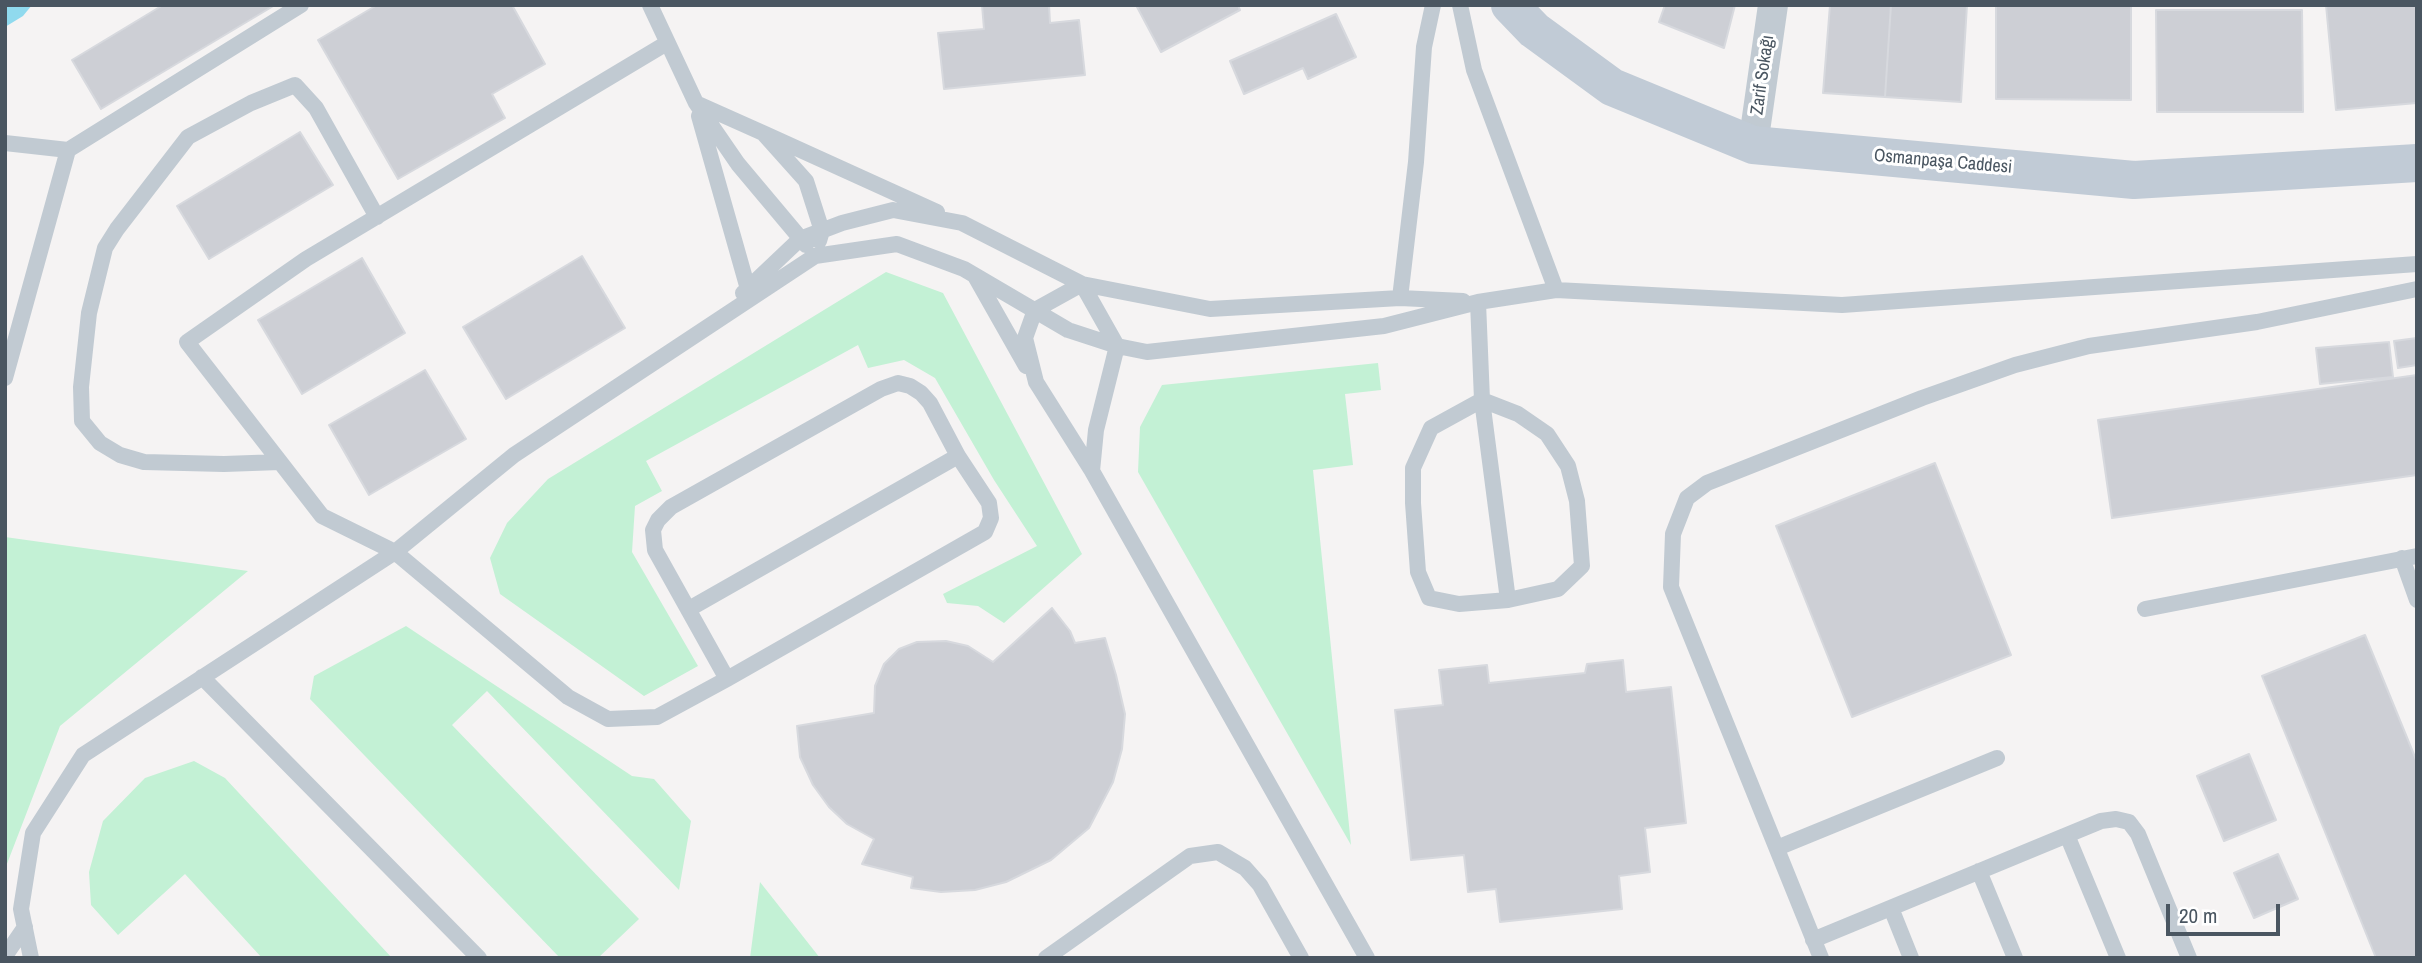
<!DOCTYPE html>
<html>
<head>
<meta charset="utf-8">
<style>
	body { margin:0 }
	#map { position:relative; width:2422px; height:963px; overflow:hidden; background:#f5f3f3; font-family:"Archivo Narrow",sans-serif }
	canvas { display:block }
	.frame { position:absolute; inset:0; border:7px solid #4a5661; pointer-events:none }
	.scale { position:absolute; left:2166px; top:904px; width:114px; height:32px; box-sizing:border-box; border:4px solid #4a5661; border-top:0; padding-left:9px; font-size:21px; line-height:24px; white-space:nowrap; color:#4a5661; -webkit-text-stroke:5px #fff; paint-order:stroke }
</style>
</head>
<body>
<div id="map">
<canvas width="2422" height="963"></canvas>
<div class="frame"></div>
<div class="scale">20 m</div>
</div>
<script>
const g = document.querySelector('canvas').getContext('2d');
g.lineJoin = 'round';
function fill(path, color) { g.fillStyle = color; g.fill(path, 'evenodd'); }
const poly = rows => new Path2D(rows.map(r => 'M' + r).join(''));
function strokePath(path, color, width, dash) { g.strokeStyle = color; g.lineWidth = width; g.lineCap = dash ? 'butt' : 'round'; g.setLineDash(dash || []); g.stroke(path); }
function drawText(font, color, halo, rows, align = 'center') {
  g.font = font + ' "Archivo Narrow",sans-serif'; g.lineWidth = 6; g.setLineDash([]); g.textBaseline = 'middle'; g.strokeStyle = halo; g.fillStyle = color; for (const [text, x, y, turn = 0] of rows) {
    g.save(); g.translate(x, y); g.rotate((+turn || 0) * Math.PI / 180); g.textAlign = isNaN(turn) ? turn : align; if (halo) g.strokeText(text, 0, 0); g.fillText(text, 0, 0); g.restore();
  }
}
fill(poly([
	[886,272,943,293,1082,554,1004,623,978,606,947,603,943,594,1037,546,994,480,935,378,904,360,868,368,858,345,646,461,662,491,635,506,632,552,698,666,644,696,500,594,490,558,507,523,548,479],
	[1378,363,1381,390,1345,394,1353,465,1313,470,1351,845,1138,472,1140,427,1162,385],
	[5,537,248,571,60,726,5,869],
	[406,626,632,776,654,779,691,821,679,890,487,691,452,725,639,919,598,958,560,958,310,699,314,676],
	[194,761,225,778,392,958,262,958,185,874,118,935,91,905,89,872,103,821,145,778],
	[760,882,820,958,750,958]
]), '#c3f1d5');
fill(poly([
	[5,5,32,5,23,16,5,27]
]), '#90daee');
const building = poly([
	[163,5,275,5,101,109,72,60,163,5],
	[377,5,512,5,545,64,492,94,505,118,398,179,318,40,377,5],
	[982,5,1049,5,1050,23,1079,20,1085,75,944,89,938,33,984,29,982,5],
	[1136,5,1238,5,1240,10,1161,52,1136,5],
	[1665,5,1735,5,1724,48,1659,22,1665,5],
	[1830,5,1891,5,1885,97,1823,93,1830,5],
	[1891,5,1967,5,1961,102,1885,97,1891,5],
	[1996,5,2131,5,2131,100,1996,99,1996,5],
	[2326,5,2417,5,2417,103,2336,110,2326,5],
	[2156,10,2302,10,2303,112,2157,112,2156,10],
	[1336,14,1356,57,1308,79,1303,68,1244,94,1230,61,1336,14],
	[300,132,333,185,209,259,177,206,300,132],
	[582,256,625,328,506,399,463,327,582,256],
	[362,258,405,333,302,394,258,320,362,258],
	[2417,338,2417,365,2398,368,2394,341,2417,338],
	[2389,342,2393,377,2320,384,2316,348,2389,342],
	[425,370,466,439,369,495,329,425,425,370],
	[2417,375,2417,475,2112,518,2098,420,2417,375],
	[1935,463,2011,655,1852,717,1776,526,1935,463],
	[1052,608,1070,631,1075,643,1105,638,1116,675,1125,714,1122,749,1113,782,1089,828,1051,860,1006,882,975,890,941,892,911,888,913,877,862,864,874,839,847,824,829,807,813,785,800,757,797,726,874,713,875,686,884,664,899,649,917,642,946,641,968,646,993,662,1052,608],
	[2365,635,2417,762,2417,958,2376,958,2262,676,2365,635],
	[1623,660,1626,692,1671,687,1686,823,1645,828,1650,872,1619,876,1622,909,1500,922,1496,889,1468,892,1464,855,1411,860,1395,710,1443,705,1439,670,1487,665,1489,683,1585,673,1587,664,1623,660],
	[2249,754,2276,820,2224,841,2197,776,2249,754],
	[2278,854,2298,899,2254,918,2234,873,2278,854]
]);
fill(building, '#cdcfd5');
strokePath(building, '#d7d9de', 2);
strokePath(poly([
	[650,5,696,103,738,164,806,245],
	[1460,5,1474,70,1556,290],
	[667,43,306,259,187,342,322,516,395,552,568,697,608,719,657,717,727,679,985,532,991,518,989,503,958,456,930,403,921,393,910,386,898,383,881,389,671,507,658,520,653,530,655,550,727,679],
	[698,104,763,133,806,181,822,231,819,241],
	[699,116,748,289],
	[763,133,937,212],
	[5,143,68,150,5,378],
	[68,150,301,5],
	[975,276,1026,366],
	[1082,284,1117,346,1096,430,1092,471,1036,382,1025,338,1035,310,1082,284],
	[743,293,800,239,842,223,893,210,962,223,1082,284,1210,309,1400,298,1463,301],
	[1400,298,1416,162,1424,47,1433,5],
	[1478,302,1482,400,1508,600],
	[1482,400,1518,414,1547,434,1568,466,1577,501,1582,566,1558,589,1508,600,1459,604,1429,598,1418,572,1413,503,1413,468,1431,428,1482,400],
	[280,462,224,464,144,462,120,455,100,443,82,421,81,387,89,313,105,248,117,229,188,137,251,103,295,85,316,108,377,217],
	[1092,471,1367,958],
	[2402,558,2417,600],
	[689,609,958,456],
	[2145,609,2417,556],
	[202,677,479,958],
	[2067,835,2118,958],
	[1777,848,1997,758],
	[1979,871,2015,958],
	[1891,908,1911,958],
	[1813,940,2101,821,2116,819,2129,822,2138,834,2189,958],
	[5,956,25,927],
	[31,958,21,909,33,833,83,755,395,552,514,455,815,256,897,244,964,269,1068,330,1117,346,1147,352,1384,326,1478,302,1556,290,1842,305,2417,264],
	[1046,958,1190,856,1218,852,1245,868,1260,885,1301,958],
	[1821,958,1671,587,1673,534,1687,498,1707,483,1922,398,2015,365,2089,346,2257,322,2417,289]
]), '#c1cad2', 16);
strokePath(poly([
	[1753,145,1773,5]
]), '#c1cad2', 30);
strokePath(poly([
	[1510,5,1534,30,1612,87,1753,145,2134,180,2417,163]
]), '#c1cbd6', 38);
drawText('18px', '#4a5661', '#fff', [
	["Zarif Sokağı",1763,75,-82],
	["Osmanpaşa Caddesi",1943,162,5]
]);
</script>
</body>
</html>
